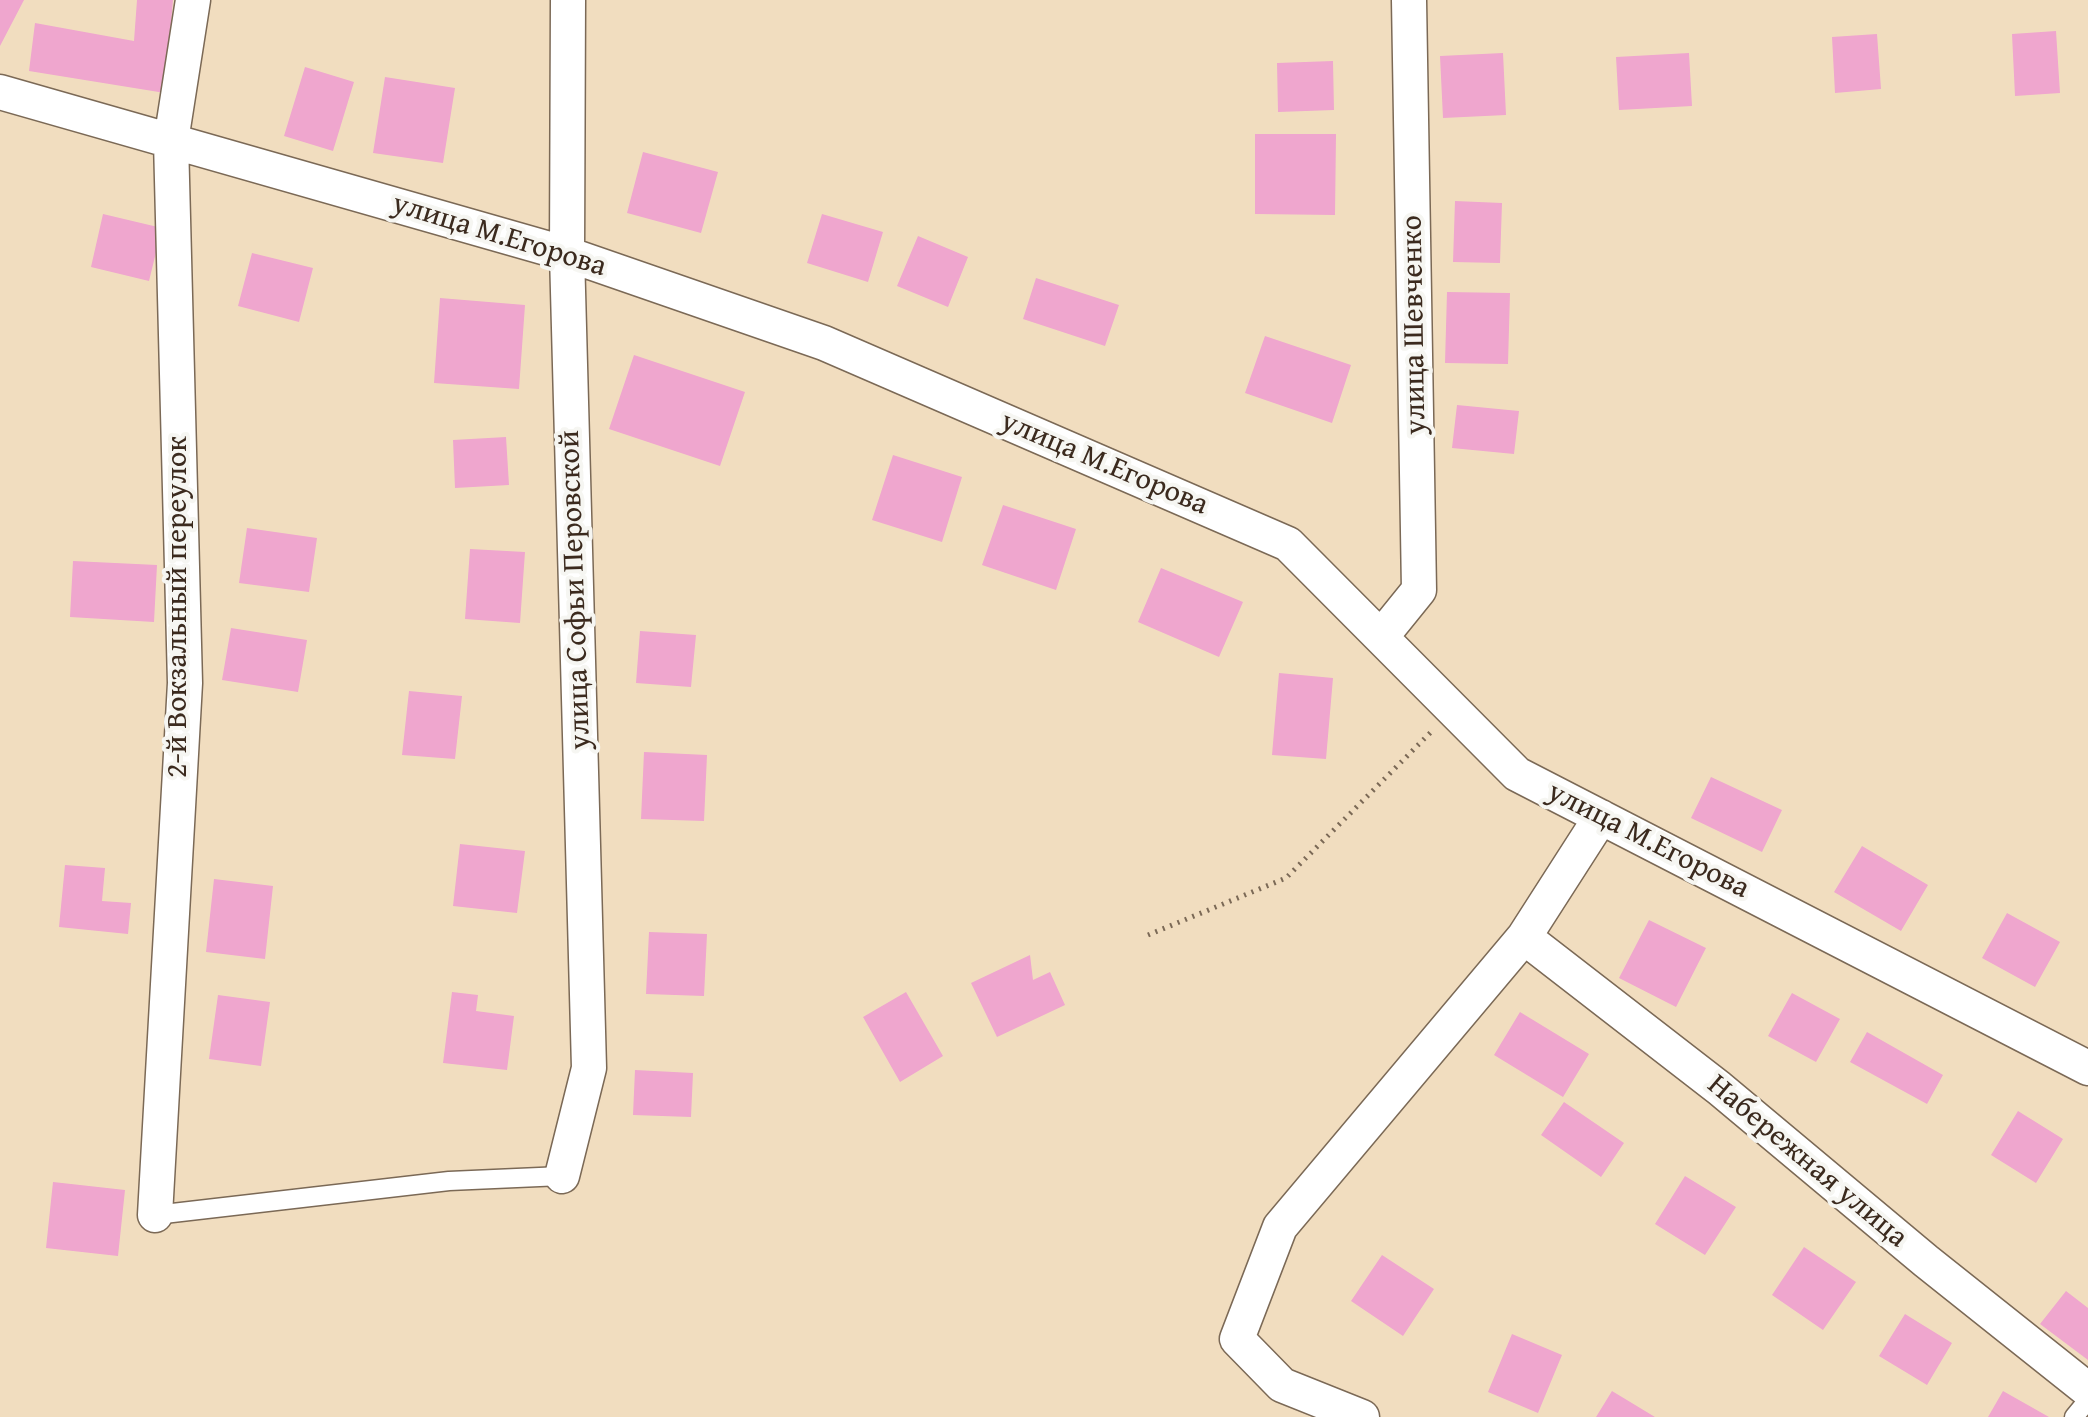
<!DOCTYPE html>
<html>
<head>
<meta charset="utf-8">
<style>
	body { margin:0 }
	canvas { display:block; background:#f1ddbf }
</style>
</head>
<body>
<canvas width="2088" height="1417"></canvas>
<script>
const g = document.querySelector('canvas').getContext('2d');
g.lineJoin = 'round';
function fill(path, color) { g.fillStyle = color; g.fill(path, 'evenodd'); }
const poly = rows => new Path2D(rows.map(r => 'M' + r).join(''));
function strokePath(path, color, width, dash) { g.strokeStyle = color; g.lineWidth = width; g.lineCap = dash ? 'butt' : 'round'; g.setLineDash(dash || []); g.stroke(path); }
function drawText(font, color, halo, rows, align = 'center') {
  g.font = font + ' "Gentium Book Plus",serif'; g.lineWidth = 8; g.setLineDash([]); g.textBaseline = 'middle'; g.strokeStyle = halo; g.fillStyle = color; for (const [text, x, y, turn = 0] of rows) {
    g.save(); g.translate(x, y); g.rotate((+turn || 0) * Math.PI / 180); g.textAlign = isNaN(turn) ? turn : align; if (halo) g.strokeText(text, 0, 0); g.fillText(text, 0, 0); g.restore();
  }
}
fill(poly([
	[0,0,24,0,0,46],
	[137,0,173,0,165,93,29,71,35,23,134,41],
	[2056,31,2060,93,2015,96,2012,34],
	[1877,34,1881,89,1835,93,1832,37],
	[1503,53,1506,115,1443,118,1440,56],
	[1689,53,1692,106,1619,110,1616,57],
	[1333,61,1334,110,1278,112,1277,63],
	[305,67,354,82,333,151,284,136],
	[385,77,455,88,443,163,373,153],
	[1255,134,1336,134,1335,215,1255,214],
	[643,152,718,172,701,233,627,213],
	[1455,201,1502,203,1500,263,1453,262],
	[103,214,162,228,149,281,91,267],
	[822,214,883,232,868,282,807,263],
	[918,236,968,257,948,307,897,286],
	[252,253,313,268,299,322,238,306],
	[1036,278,1119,305,1105,346,1023,319],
	[1447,292,1510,293,1508,364,1445,363],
	[440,298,525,305,519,389,434,383],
	[1265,336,1351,365,1332,423,1245,393],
	[634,355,745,392,720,466,609,429],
	[1457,405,1519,411,1514,454,1452,448],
	[506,437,509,485,455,488,453,440],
	[893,455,962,477,942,542,872,520],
	[1003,505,1076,529,1056,590,982,565],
	[247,528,317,538,309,592,239,583],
	[470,549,525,552,520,623,465,619],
	[73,561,157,565,154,622,70,617],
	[1161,568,1243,602,1219,657,1138,622],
	[231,628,307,640,298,692,222,680],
	[640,631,696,635,691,687,636,683],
	[1279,673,1333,678,1326,759,1272,755],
	[409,691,462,696,455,759,402,755],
	[644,752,707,755,704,821,641,819],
	[1711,777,1782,810,1762,852,1691,818],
	[460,844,525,851,517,913,453,906],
	[1862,846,1928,885,1901,931,1834,892],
	[65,865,105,868,102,901,131,903,128,934,59,927],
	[214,879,273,886,265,959,206,952],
	[2007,913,2060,942,2035,987,1982,958],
	[1649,920,1706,948,1676,1007,1619,978],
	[649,932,707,934,704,996,646,994],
	[1030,955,1033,980,1050,972,1065,1005,997,1037,971,983],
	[452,992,478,995,476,1011,514,1016,507,1070,443,1063],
	[906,992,943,1056,900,1082,863,1017],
	[1792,993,1840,1019,1816,1062,1768,1036],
	[218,995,270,1002,261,1066,209,1059],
	[1520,1012,1589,1054,1563,1097,1494,1055],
	[1867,1032,1943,1075,1927,1104,1850,1062],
	[635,1070,693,1073,691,1117,633,1115],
	[1564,1102,1624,1143,1601,1177,1541,1135],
	[2018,1111,2063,1139,2036,1183,1991,1155],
	[1685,1176,1736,1207,1705,1255,1655,1224],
	[53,1182,125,1190,118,1256,46,1248],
	[1804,1247,1856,1282,1823,1330,1772,1295],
	[1382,1255,1434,1289,1403,1336,1351,1301],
	[2066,1291,2088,1308,2088,1360,2040,1324],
	[1905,1314,1952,1343,1927,1385,1879,1356],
	[1512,1334,1562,1355,1538,1413,1488,1392],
	[1612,1391,1655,1417,1596,1417],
	[2003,1391,2049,1417,1988,1417]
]), '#efa6ce');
const lane = poly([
	[155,1215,449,1181,562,1176],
	[2074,1417,2088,1400]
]);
const street = poly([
	[0,92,567,254,824,343,1288,544,1517,774,2088,1068],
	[1381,637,1419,590,1409,0],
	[1524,937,1719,1088,1926,1261,2088,1390],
	[562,1176,589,1068,567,254,568,0],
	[155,1215,185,683,171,141,193,0],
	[1362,1417,1282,1385,1237,1339,1280,1227,1524,937,1601,817]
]);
strokePath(lane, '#7b6956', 21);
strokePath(street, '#7b6956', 37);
strokePath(poly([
	[1148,935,1286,878,1431,732]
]), '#7b6956', 5, [2, 6]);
strokePath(lane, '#fff', 18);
strokePath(street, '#fff', 34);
drawText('30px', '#3b2a1e', '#f6f6f2', [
	["улица М.Егорова",499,236,17],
	["улица Шевченко",1415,325,-91],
	["улица М.Егорова",1104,464,23],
	["улица Софьи Перовской",576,590,-92],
	["2-й Вокзальный переулок",178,607,-90],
	["улица М.Егорова",1648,841,27],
	["Набережная улица",1807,1162,40]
]);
</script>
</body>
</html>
